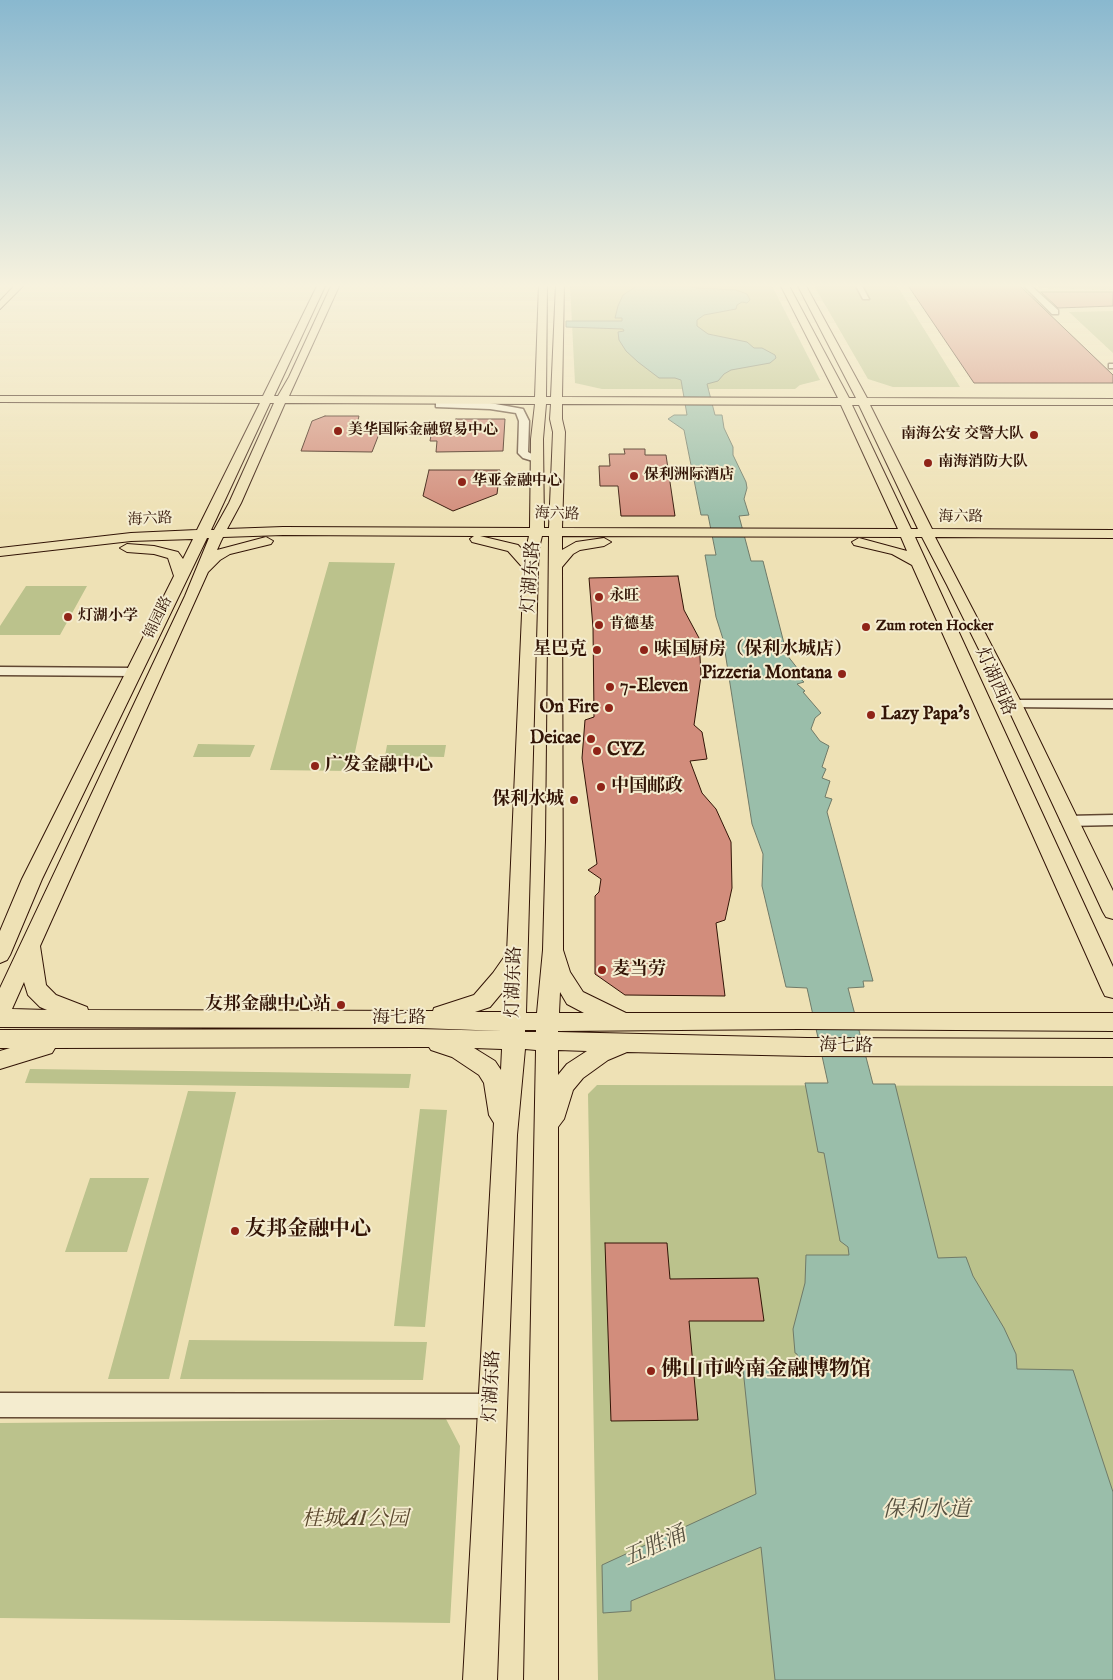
<!DOCTYPE html>
<html>
<head>
<meta charset="utf-8">
<style>
	body { margin:0 }
	canvas { display:block; background:#eee1b5 }
</style>
</head>
<body>
<canvas width="1113" height="1680"></canvas>
<script>
const g = document.querySelector('canvas').getContext('2d');
g.lineJoin = 'round';
function fill(path, color) { g.fillStyle = color; g.fill(path, 'evenodd'); }
const poly = rows => new Path2D(rows.map(r => 'M' + r).join(''));
function strokePath(path, color, width, dash) { g.strokeStyle = color; g.lineWidth = width; g.lineCap = dash ? 'butt' : 'round'; g.setLineDash(dash || []); g.stroke(path); }
function drawText(font, color, halo, rows, align = 'center') {
  g.font = font + ' "IM FELL English","Noto Serif SC",serif'; g.lineWidth = 4; g.setLineDash([]); g.textBaseline = 'middle'; g.strokeStyle = halo; g.fillStyle = color; for (const [text, x, y, turn = 0] of rows) {
    g.save(); g.translate(x, y); g.rotate((+turn || 0) * Math.PI / 180); g.textAlign = isNaN(turn) ? turn : align; if (halo) g.strokeText(text, 0, 0); g.fillText(text, 0, 0); g.restore();
  }
}
fill(poly([
	[570,284,771,284,820,380,800,385,795,389,602,389,575,383],
	[813,284,896,284,960,387,893,387,868,379],
	[1035,284,1113,284,1113,290,1039,288],
	[1113,311,1113,353,1069,312],
	[329,562,395,563,351,771,270,770],
	[26,586,87,586,60,635,0,635,0,626],
	[198,744,255,745,250,757,193,757],
	[387,745,446,745,444,757,385,756],
	[30,1069,411,1074,409,1088,25,1083],
	[597,1085,1113,1086,1113,1680,598,1680,588,1094],
	[188,1091,236,1092,169,1379,108,1379],
	[420,1109,447,1110,425,1327,394,1326],
	[90,1178,149,1178,127,1252,65,1252],
	[189,1340,427,1342,423,1380,180,1379],
	[446,1419,460,1446,450,1623,0,1618,0,1423]
]), '#bbc28c');
const water = poly([
	[640,284,680,284,697,288,736,290,747,294,750,300,747,303,742,302,737,305,736,309,704,315,697,320,697,326,708,334,747,342,754,348,762,348,775,355,776,358,770,363,731,370,724,374,718,381,707,384,715,415,722,415,724,428,733,447,733,455,746,482,747,488,744,499,749,515,739,516,751,561,763,561,787,655,798,669,791,670,804,682,797,684,805,691,803,692,821,713,815,718,811,729,820,741,829,746,822,767,826,769,822,778,830,781,825,797,832,799,827,812,873,981,863,981,864,987,848,988,873,1084,895,1084,938,1258,966,1257,973,1276,1004,1328,1016,1354,1017,1369,1073,1370,1113,1492,1113,1680,775,1680,761,1547,631,1601,631,1611,603,1613,602,1565,756,1494,743,1369,799,1368,797,1354,795,1353,793,1329,805,1283,806,1255,849,1255,848,1247,840,1241,824,1153,818,1152,805,1083,828,1083,807,988,786,987,762,886,763,854,752,824,723,639,716,617,705,555,716,555,708,515,701,515,684,430,668,419,674,415,687,415,681,380,675,378,659,378,638,362,626,351,619,340,618,332,624,331,623,329,566,327,566,321,622,321,622,318,615,318,618,306,623,295,640,284]
]);
fill(water, '#9abeaa');
strokePath(water, '#707a68', 1);
const building = poly([
	[907,284,1018,284,1113,375,1113,383,974,383,907,284],
	[1041,292,1113,292,1113,306,1058,308,1041,292],
	[325,416,359,416,356,428,379,434,372,452,301,451,312,421,325,416],
	[456,419,505,419,503,451,436,452,437,441,430,441,432,430,455,430,456,419],
	[624,449,645,449,645,455,666,455,675,516,621,516,618,486,600,486,599,466,610,466,609,454,625,454,624,449],
	[429,470,500,470,497,494,453,511,423,496,429,470],
	[678,576,684,610,699,638,701,676,694,725,702,732,707,759,690,761,702,793,716,809,731,842,732,888,725,920,716,923,725,996,625,995,595,974,595,896,599,892,601,879,588,870,597,864,582,758,585,720,594,717,593,628,589,578,678,576],
	[605,1243,667,1243,670,1279,758,1278,764,1321,689,1321,698,1420,611,1421,605,1243]
]);
fill(building, '#d28d7c');
strokePath(building, '#321406', 1);
const minor = poly([
	[855,284,861,284,869,299,863,299,855,284],
	[1022,284,1029,284,1058,310,1058,314,1052,314,1022,284],
	[1109,364,1113,364,1113,368,1109,368,1109,364],
	[440,398,444,402,490,403,523,409,529,421,528,452,541,459,533,461,523,458,518,453,519,421,516,413,490,409,436,407,436,401,440,398],
	[0,667,133,668,139,672,133,676,0,675,0,667],
	[1014,700,1113,700,1113,708,1009,707,1007,704,1014,700],
	[1113,815,1113,825,1068,826,1061,821,1068,816,1113,815],
	[0,1393,493,1394,501,1398,505,1406,501,1414,493,1418,0,1417,0,1393]
]);
const major = poly([
	[16,284,25,284,0,309,0,301,16,284],
	[318,284,326,284,274,396,278,396,289,377,332,284,340,284,289,396,535,397,539,284,547,284,546,397,551,397,556,284,564,284,562,397,838,398,780,284,788,284,849,398,856,398,797,284,805,284,867,398,1113,399,1113,405,870,405,932,529,1113,530,1113,538,935,537,1022,704,1113,891,1113,919,1106,917,1103,912,1006,704,947,585,922,537,915,537,1113,967,1113,998,1105,996,1102,990,912,565,892,554,854,545,852,542,859,538,907,551,901,537,562,536,562,550,576,542,604,538,611,542,604,546,580,550,573,554,562,567,563,950,570,972,583,992,626,1013,1113,1013,1113,1031,799,1029,558,1031,558,1032,807,1038,1113,1039,1113,1057,807,1056,627,1052,608,1060,583,1078,573,1090,564,1119,558,1127,558,1680,524,1680,536,1050,525,1049,517,1135,497,1680,463,1680,494,1123,489,1115,484,1083,479,1075,452,1057,431,1050,429,1047,418,1047,55,1048,52,1053,0,1069,0,1051,10,1048,0,1048,0,1030,418,1029,503,1031,421,1028,0,1027,0,988,185,596,209,538,207,538,42,879,10,955,7,960,0,963,0,931,22,879,174,576,168,558,154,554,127,552,120,548,127,544,154,546,178,552,183,559,193,539,131,541,0,556,0,548,131,533,197,530,260,403,0,402,0,396,263,396,318,284],
	[270,403,274,403,229,503,214,530,211,530,270,403],
	[285,403,535,404,531,439,530,528,283,527,227,529,241,503,285,403],
	[546,404,551,404,550,419,553,432,549,528,544,528,543,439,546,404],
	[562,404,841,405,898,529,562,528,565,432,562,419,562,404],
	[852,405,859,405,918,529,911,529,852,405],
	[283,535,474,536,470,539,472,542,508,551,524,569,507,953,493,973,474,995,434,1008,433,1011,88,1010,87,1007,56,995,46,985,40,946,208,572,220,560,230,554,271,544,273,541,266,537,217,550,221,541,223,537,283,535],
	[480,536,529,536,525,553,518,545,480,536],
	[542,536,549,536,546,840,543,950,537,1013,526,1013,538,568,539,548,542,536],
	[24,982,28,995,40,1007,47,1010,12,1009,24,982],
	[505,989,504,1012,475,1012,490,1007,505,989],
	[560,992,567,1004,584,1013,559,1013,560,992],
	[525,1030,536,1030,536,1032,525,1032,525,1030],
	[474,1048,502,1049,501,1070,495,1061,474,1048],
	[558,1050,587,1051,567,1064,558,1075,558,1050]
]);
strokePath(minor, '#614732', 3);
strokePath(major, '#321406', 2);
fill(minor, '#f4eccf');
fill(major, '#eee1b5');
const sky = g.createLinearGradient(0, 0, 0, 519);
sky.addColorStop(0, '#89b8cf');
sky.addColorStop(0.55, '#f7f2de');
sky.addColorStop(1, '#f7f2de00');
g.fillStyle = sky;
g.fillRect(0, 0, 1113, 519);
for (const [x, y, r, color] of [
	[338,431,5,"#8f2418"],
	[1034,435,5,"#8f2418"],
	[928,463,5,"#8f2418"],
	[634,476,5,"#8f2418"],
	[462,482,5,"#8f2418"],
	[599,597,5,"#8f2418"],
	[68,617,5,"#8f2418"],
	[599,625,5,"#8f2418"],
	[866,627,5,"#8f2418"],
	[597,650,5,"#8f2418"],
	[644,650,5,"#8f2418"],
	[842,674,5,"#8f2418"],
	[610,687,5,"#8f2418"],
	[609,708,5,"#8f2418"],
	[871,715,5,"#8f2418"],
	[591,739,5,"#8f2418"],
	[597,751,5,"#8f2418"],
	[315,766,5,"#8f2418"],
	[601,787,5,"#8f2418"],
	[574,800,5,"#8f2418"],
	[602,970,5,"#8f2418"],
	[341,1005,5,"#8f2418"],
	[235,1231,5,"#8f2418"],
	[651,1371,5,"#8f2418"]
]) { const dot = new Path2D(); dot.arc(x, y, r, 0, 2 * Math.PI); g.fillStyle = color; g.fill(dot); strokePath(dot, '#f4eccf', 2); }
drawText('bold 15px', '#321406', '#f4eccf', [
	["美华国际金融贸易中心",348,431],
	["南海公安 交警大队",1024,435,"right"],
	["南海消防大队",938,463],
	["保利洲际酒店",644,476],
	["华亚金融中心",472,482],
	["永旺",609,597],
	["灯湖小学",78,617],
	["肯德基",609,625],
	["Zum roten Hocker",876,627]
], 'left');
drawText('15px', '#321406', '#f4eccf', [
	["海六路",557,515,2],
	["海六路",961,518],
	["海六路",150,520,-3],
	["锦园路",159,618,-64]
]);
drawText('18px', '#321406', '#f4eccf', [
	["灯湖东路",532,577,-86],
	["灯湖西路",994,682,66],
	["灯湖东路",515,982,-88],
	["海七路",399,1019],
	["海七路",846,1047,1],
	["灯湖东路",493,1386,-87]
]);
drawText('bold 18px', '#321406', '#f4eccf', [
	["星巴克",587,650,"right"],
	["味国厨房（保利水城店）",654,650],
	["Pizzeria Montana",832,674,"right"],
	["7-Eleven",620,687],
	["On Fire",599,708,"right"],
	["Lazy Papa's",881,715],
	["Deicae",581,739,"right"],
	["CYZ",607,751],
	["广发金融中心",325,766],
	["中国邮政",611,787],
	["保利水城",564,800,"right"],
	["麦当劳",612,970],
	["友邦金融中心站",331,1005,"right"]
], 'left');
drawText('bold 21px', '#321406', '#f4eccf', [
	["友邦金融中心",245,1231],
	["佛山市岭南金融博物馆",661,1371]
], 'left');
drawText('italic 21px', '#5b482e', '#f4eccf', [
	["桂城AI公园",355,1521]
]);
drawText('italic 22px', '#56503f', '#f4eccf', [
	["保利水道",926,1511],
	["五胜涌",655,1548,-24]
]);
</script>
</body>
</html>
